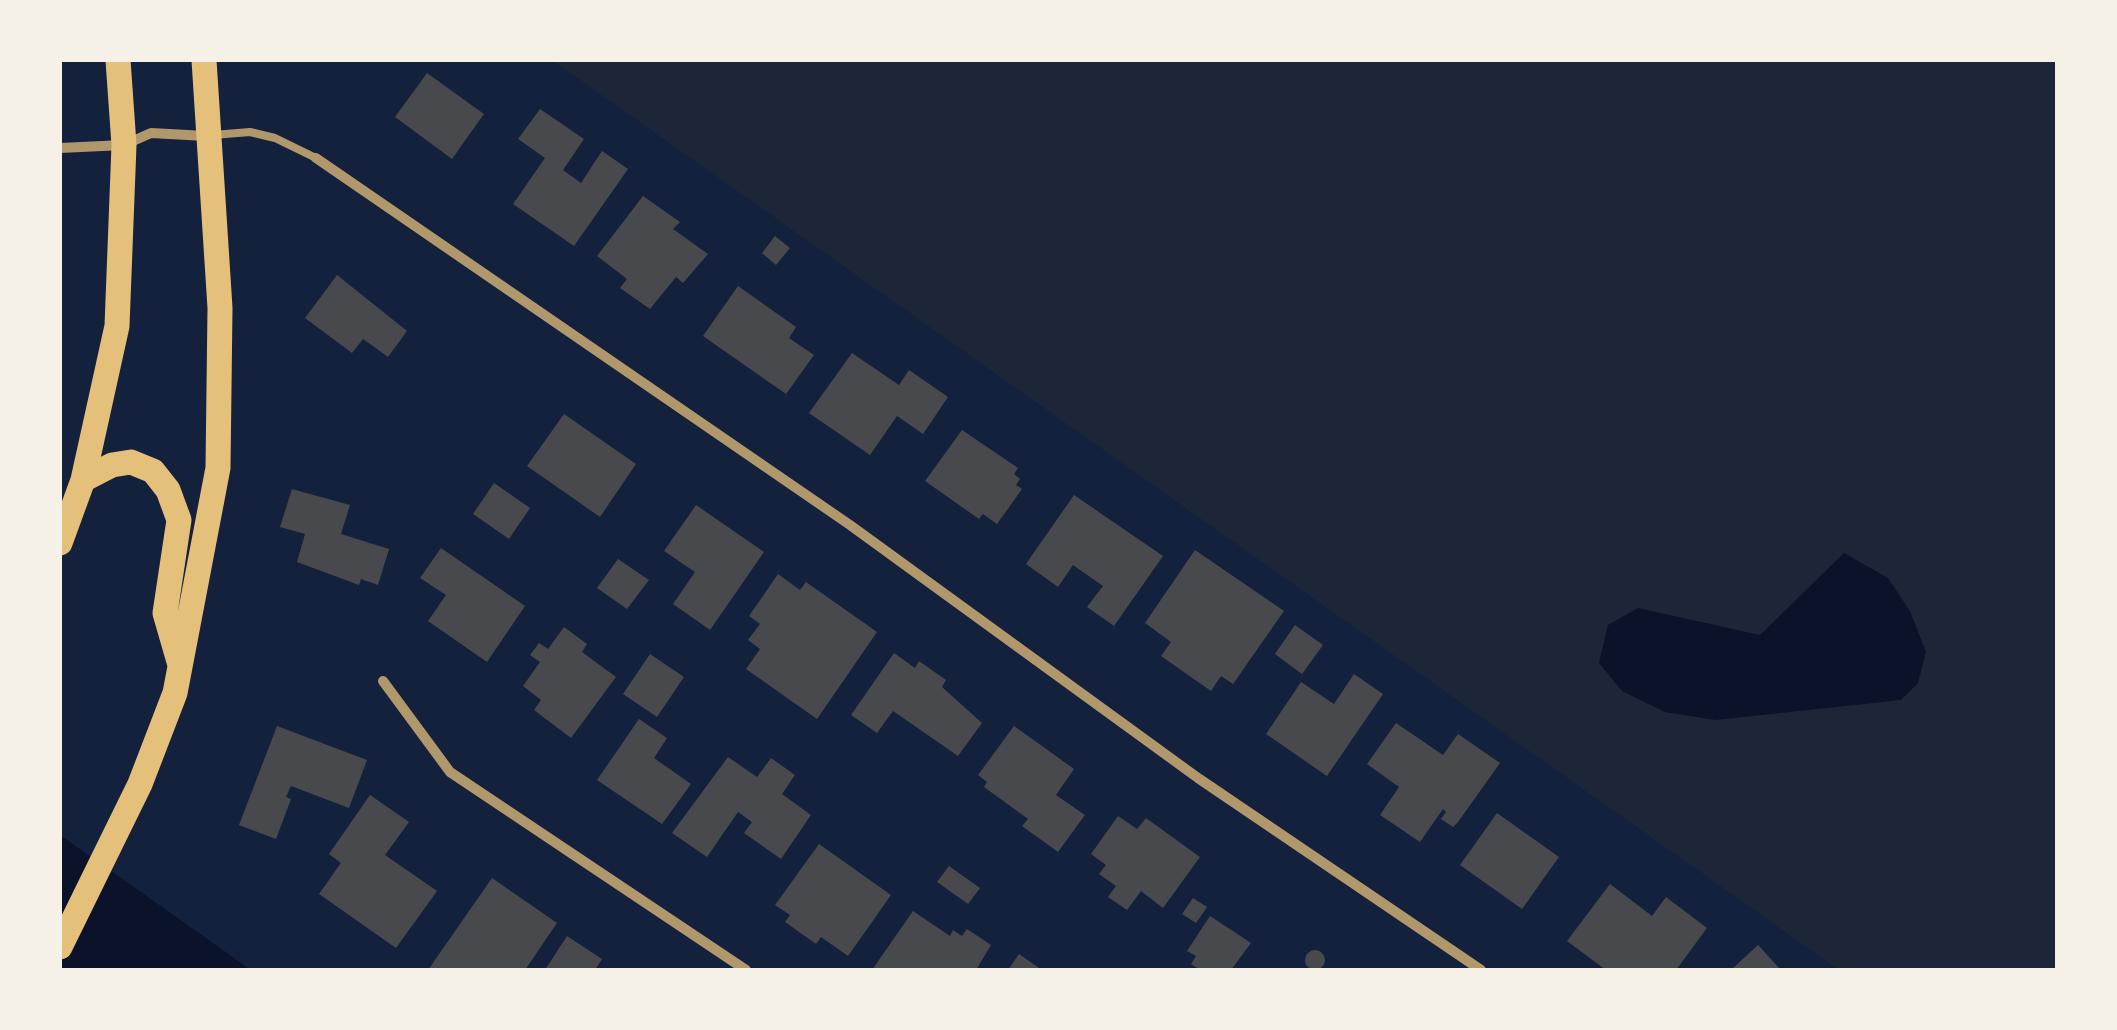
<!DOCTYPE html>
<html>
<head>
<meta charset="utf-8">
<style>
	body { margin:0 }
	#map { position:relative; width:2117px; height:1030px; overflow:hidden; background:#14213d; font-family:Commissioner,sans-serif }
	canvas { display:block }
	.frame { position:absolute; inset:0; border:62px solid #f6f1e7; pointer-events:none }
</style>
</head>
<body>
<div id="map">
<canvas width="2117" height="1030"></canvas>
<div class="frame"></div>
</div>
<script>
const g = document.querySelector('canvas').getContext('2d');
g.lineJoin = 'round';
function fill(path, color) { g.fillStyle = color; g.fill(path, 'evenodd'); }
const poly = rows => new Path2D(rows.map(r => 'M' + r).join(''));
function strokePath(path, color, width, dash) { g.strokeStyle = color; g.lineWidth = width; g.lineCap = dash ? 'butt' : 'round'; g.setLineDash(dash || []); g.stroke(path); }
fill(poly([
	[552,60,2057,60,2057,970,1839,970]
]), '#1d2539');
fill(poly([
	[1844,553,1888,578,1910,611,1926,652,1918,683,1901,700,1716,720,1665,712,1622,691,1599,663,1608,625,1638,608,1760,635],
	[60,835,141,892,251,970,60,970]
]), '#0b132b');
fill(poly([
	[427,73,484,114,452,159,395,117],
	[540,109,584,139,563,170,581,183,602,151,628,169,574,246,513,204,545,158,518,139],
	[643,196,680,222,673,229,708,254,683,283,676,277,650,309,620,288,627,279,597,256],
	[775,236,790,248,776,265,762,253],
	[337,275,407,331,388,357,363,339,352,353,305,318],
	[738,286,796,327,789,338,814,355,786,394,703,336],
	[852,353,899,385,909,370,948,397,923,434,897,416,870,455,809,413],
	[564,414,636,464,600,517,527,466],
	[962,430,1018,468,1014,474,1020,479,1016,485,1022,489,997,524,983,514,979,519,925,481],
	[494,483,530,508,509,539,473,514],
	[292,489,350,505,341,534,389,549,378,585,361,579,359,585,297,562,305,534,280,527],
	[1074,495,1163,556,1114,626,1087,607,1103,586,1073,565,1058,587,1026,564],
	[696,505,764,552,710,630,673,604,695,572,664,551],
	[441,548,525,606,487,662,428,621,446,595,420,578],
	[1195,550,1284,611,1233,684,1221,676,1211,691,1161,656,1171,642,1145,623],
	[618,559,649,580,627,609,597,588],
	[778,574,800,590,806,582,877,632,817,719,746,669,760,649,748,640,760,624,749,616],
	[1295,625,1323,645,1302,674,1275,654],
	[564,627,587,644,582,652,616,677,571,738,534,710,541,700,523,686,540,662,530,655,539,643,548,649],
	[894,653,915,668,919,661,946,680,942,687,982,723,958,756,893,711,877,733,851,715],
	[650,654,684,677,657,717,623,694],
	[1354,674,1383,694,1327,776,1266,734,1301,682,1334,704],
	[639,719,667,738,654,758,691,784,662,824,597,780],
	[1396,723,1443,755,1458,734,1500,763,1458,822,1453,827,1441,819,1446,812,1443,809,1420,842,1380,815,1399,787,1367,764],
	[277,726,367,760,349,808,291,786,286,797,291,799,276,839,239,825],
	[1014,726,1074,769,1056,795,1085,815,1058,852,1022,826,1028,819,984,787,987,782,978,775],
	[728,757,757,777,771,758,795,775,782,794,811,815,781,859,744,833,752,822,738,812,707,857,672,833],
	[370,795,409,822,385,855,437,891,396,948,319,894,341,863,329,854],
	[1497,813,1559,857,1522,909,1460,865],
	[1118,816,1137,829,1146,818,1200,857,1163,908,1141,891,1127,910,1108,897,1116,886,1099,874,1106,865,1091,854],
	[819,844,891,895,848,956,821,937,816,944,785,922,790,915,775,905],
	[949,866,980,888,968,904,937,882],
	[492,878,557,923,525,970,428,970],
	[1610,884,1652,916,1666,897,1707,928,1676,970,1606,970,1567,941],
	[1193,898,1207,907,1196,923,1182,914],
	[913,911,950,936,953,930,962,936,967,929,991,945,976,970,872,970],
	[1210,916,1251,943,1231,970,1200,970,1191,964,1196,956,1187,951],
	[567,936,602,959,595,970,545,970],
	[1758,945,1781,970,1731,970],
	'1305 960a10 10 0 1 1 20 0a10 10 0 1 1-20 0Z',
	[1019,954,1042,970,1008,970]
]), '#48494c');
strokePath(poly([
	[213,135,250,132,275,138,316,158]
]), '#b1986c', 8);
strokePath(poly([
	[60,148,124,145,151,133,206,136],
	[316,158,850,525,1198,778,1481,970],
	[383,681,450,772,746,970]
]), '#b1986c', 10);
strokePath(poly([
	[83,480,112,465,131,462,153,471,168,490,179,520,165,613,180,665],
	[60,543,83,480,117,326,124,145,118,60],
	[60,947,140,784,175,693,218,468,220,308,204,60]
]), '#e5c07b', 25);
</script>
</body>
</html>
